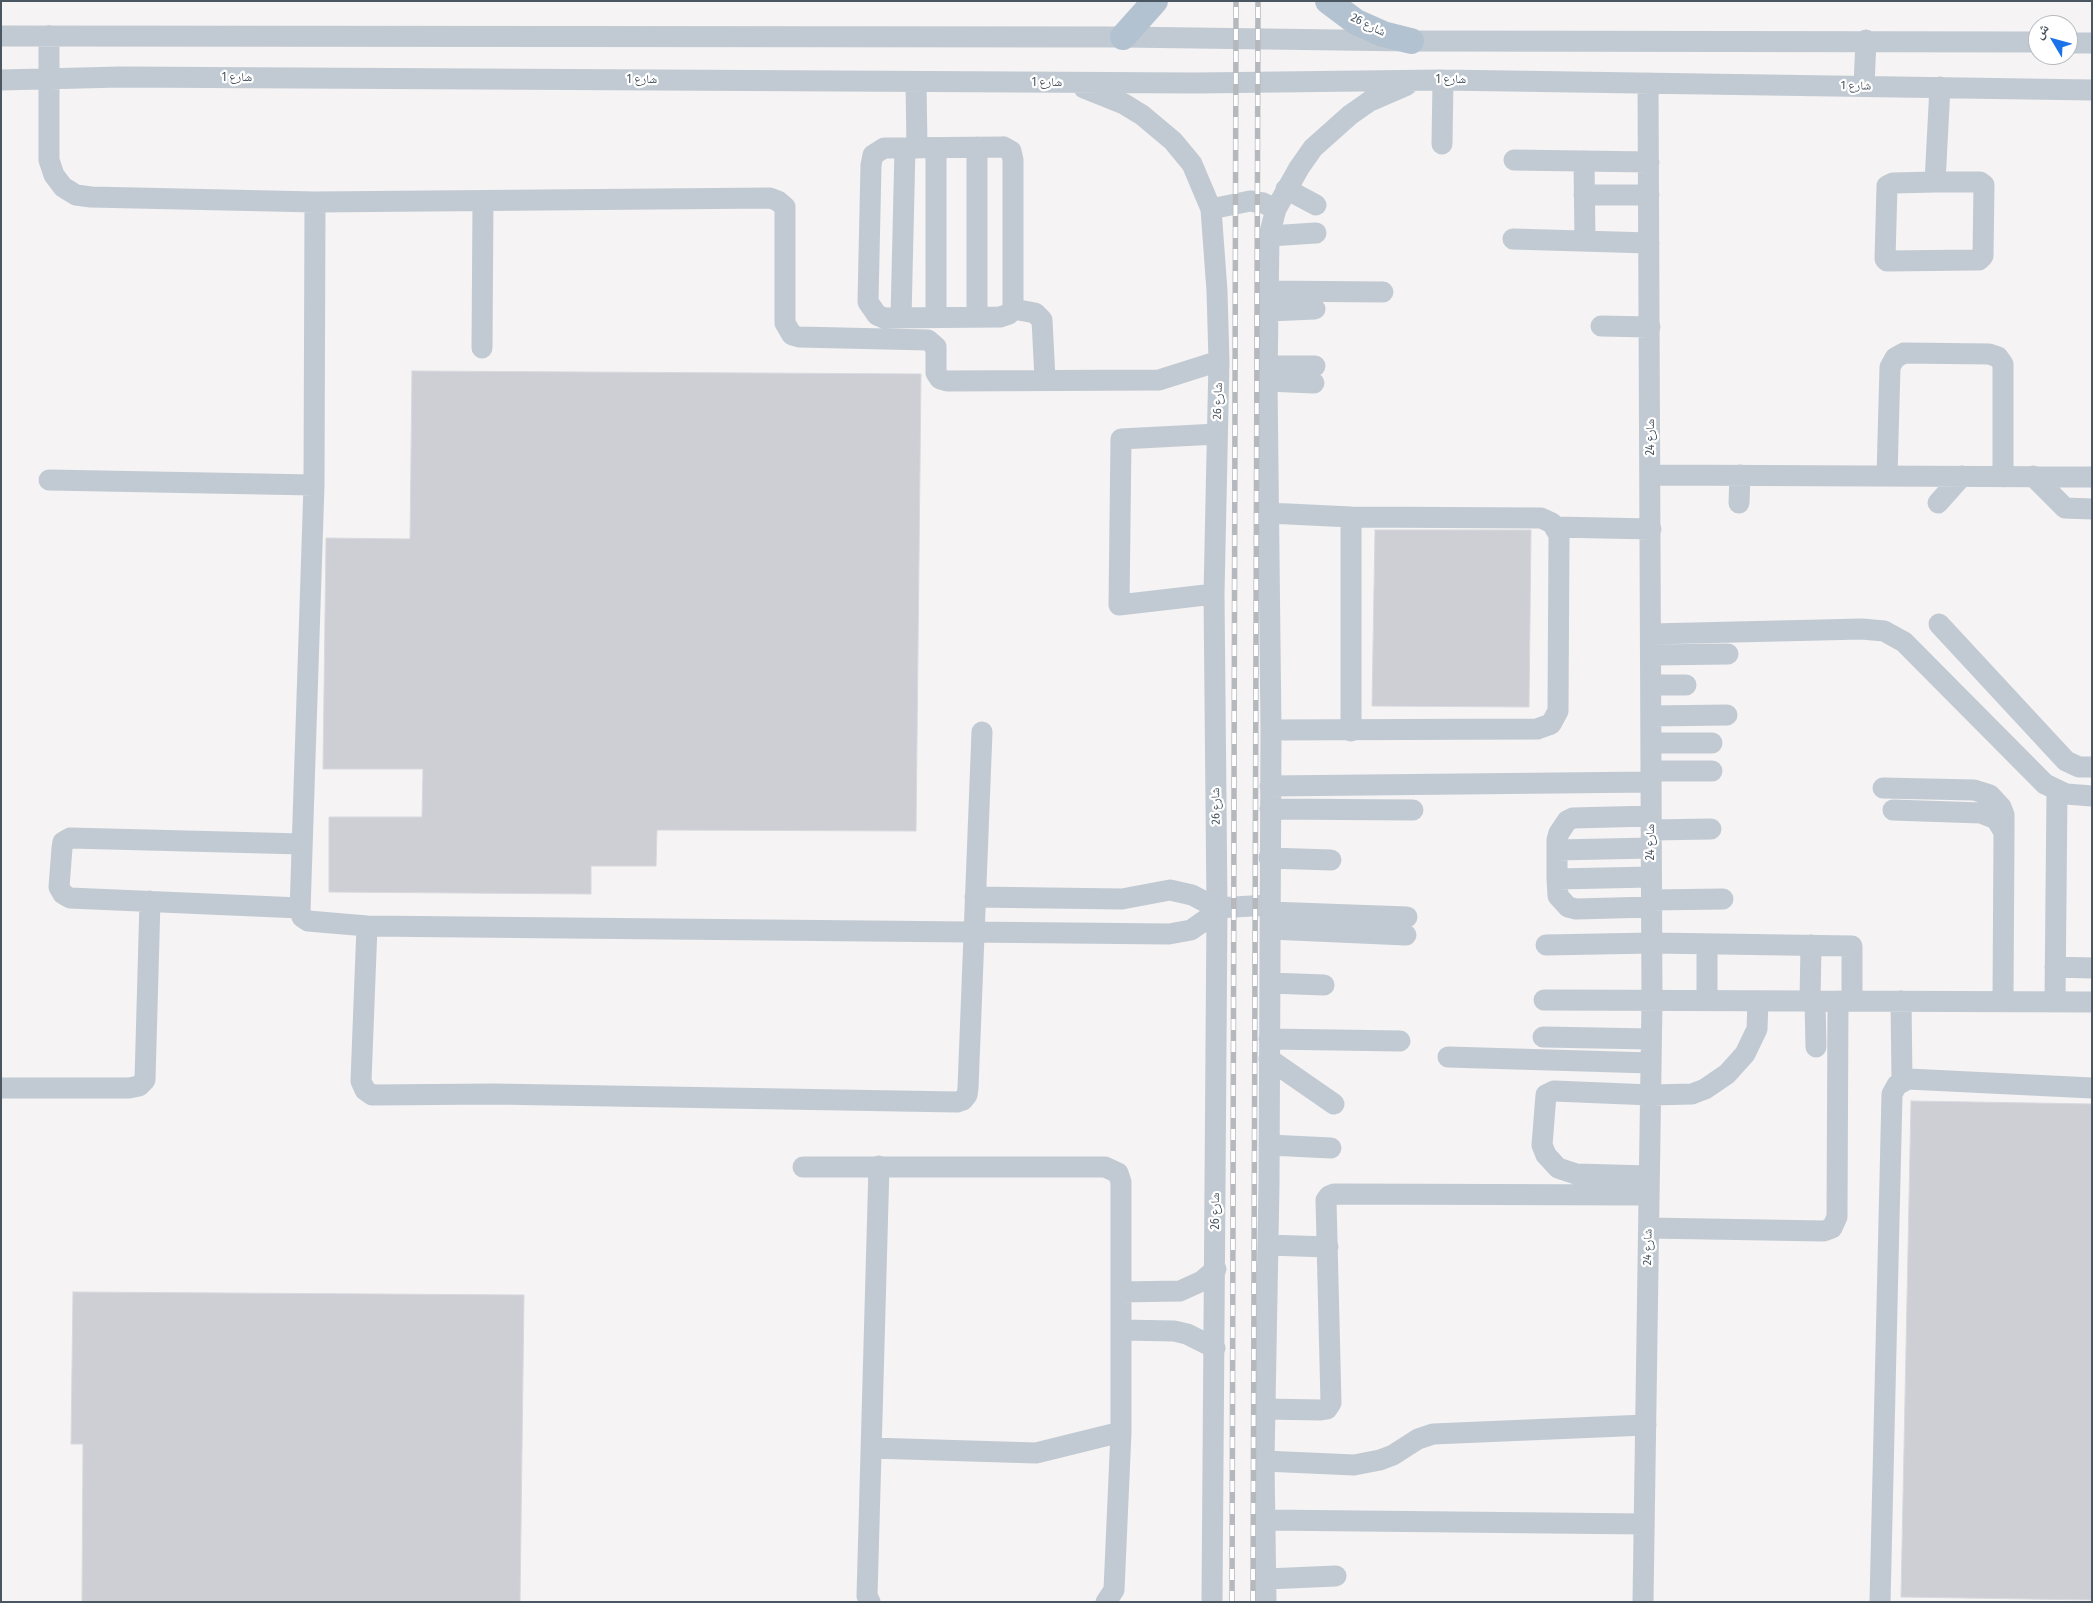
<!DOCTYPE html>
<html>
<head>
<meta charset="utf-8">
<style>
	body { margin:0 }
	#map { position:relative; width:2093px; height:1603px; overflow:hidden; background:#f5f3f3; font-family:"Fira Sans Condensed","Noto Naskh Arabic",sans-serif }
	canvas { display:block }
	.frame { position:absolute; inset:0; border:2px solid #4a5661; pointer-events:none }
	.north { position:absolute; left:2028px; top:15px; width:50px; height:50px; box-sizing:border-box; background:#fff; border:1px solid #b7bbc0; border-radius:50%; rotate:307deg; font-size:14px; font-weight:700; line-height:20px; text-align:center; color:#4a5661 }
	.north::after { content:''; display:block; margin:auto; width:18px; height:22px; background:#1a73e8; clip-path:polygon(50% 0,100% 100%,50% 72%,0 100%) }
</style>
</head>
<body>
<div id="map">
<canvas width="2093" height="1603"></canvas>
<div class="frame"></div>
<div class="north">ش</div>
</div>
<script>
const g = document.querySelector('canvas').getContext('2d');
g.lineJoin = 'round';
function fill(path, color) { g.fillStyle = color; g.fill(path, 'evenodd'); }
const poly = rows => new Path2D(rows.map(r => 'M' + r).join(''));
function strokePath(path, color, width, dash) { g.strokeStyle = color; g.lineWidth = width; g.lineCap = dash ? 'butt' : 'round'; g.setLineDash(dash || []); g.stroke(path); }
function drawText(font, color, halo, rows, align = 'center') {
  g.font = font + ' "Fira Sans Condensed","Noto Naskh Arabic",sans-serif'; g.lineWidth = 4.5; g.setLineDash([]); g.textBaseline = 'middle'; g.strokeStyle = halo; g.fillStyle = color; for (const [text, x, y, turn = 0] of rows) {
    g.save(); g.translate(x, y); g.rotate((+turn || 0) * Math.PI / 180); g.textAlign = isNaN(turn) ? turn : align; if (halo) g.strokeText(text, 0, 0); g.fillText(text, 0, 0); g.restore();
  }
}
const building = poly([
	[412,371,921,374,916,831,657,830,656,866,591,866,591,894,329,892,329,817,422,817,423,769,323,769,326,538,410,539,412,371],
	[1375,530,1531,530,1529,707,1372,706,1375,530],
	[1911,1101,2092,1104,2092,1600,1901,1597,1911,1101],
	[73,1292,524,1295,520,1602,82,1602,83,1444,71,1444,73,1292]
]);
fill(building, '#cdcfd5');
strokePath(building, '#d7d9de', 1);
strokePath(poly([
	[1,36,1123,37,1411,41,2038,42],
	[49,36,49,160,54,175,63,187,76,195,91,197,315,202,770,198,778,201,785,207,785,323,792,335,799,337,928,340,936,347,936,373,940,379,947,381,1159,380,1219,361],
	[2068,43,2092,43],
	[1,80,120,77,1196,83,1443,80,2092,90],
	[916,82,917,148],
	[1864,86,1866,40],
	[1084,88,1124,104,1142,115,1173,141,1192,164,1211,209,1217,291,1219,361,1214,594,1217,908,1212,1602],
	[1442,144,1443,80],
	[977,147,977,317],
	[1004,147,1011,151,1013,160,1013,309,1009,314,1000,317,884,318,877,315,868,302,871,165,873,155,884,148,1004,147],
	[1514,160,1649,162],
	[1584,161,1585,241],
	[1935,182,1980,182,1984,185,1983,256,1979,260,1974,260,1887,261,1885,259,1887,186,1893,183,1935,182],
	[1935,182,1940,87],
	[1286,189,1316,205],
	[1584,195,1649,195],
	[315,202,314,485,300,911,302,917,308,921,367,926,1169,934,1191,930,1208,918,1217,908],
	[1211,209,1250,201,1263,203,1276,209],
	[1269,236,1316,233],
	[1513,239,1649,243],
	[1268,291,1383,292],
	[1013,309,1035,313,1042,320,1045,379],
	[1268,311,1315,309],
	[936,317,936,148],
	[901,318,905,148],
	[1601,326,1650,327],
	[482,348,483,201],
	[1267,366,1315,366],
	[1267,381,1314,383],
	[1651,475,2092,477],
	[1887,476,1890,367,1895,358,1904,353,1989,354,1998,357,2003,364,2003,477],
	[2033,476,2065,508,2092,509],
	[49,480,314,485],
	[1739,503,1740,475],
	[1938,503,1962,476],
	[1268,513,1351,517,1541,518,1552,523,1559,535,1558,711,1551,724,1537,729,1271,730],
	[1556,527,1651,529],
	[1214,594,1119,605,1121,439,1217,434],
	[1939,624,2066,761,2079,767,2092,767],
	[1651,634,1862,629,1884,631,1904,642,2045,784,2066,794,2092,796],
	[1651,655,1728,654],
	[1651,685,1686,685],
	[1651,716,1727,715],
	[1351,731,1351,517],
	[1651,743,1712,743],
	[1651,771,1712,771],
	[1270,786,1651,782],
	[1883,788,1974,790,1990,795,2001,807,2004,815,2004,832,2003,1001],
	[1270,809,1413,810],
	[1893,810,1981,813,1996,819,2004,832],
	[1651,816,1573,818,1567,821,1559,833,1557,840,1557,879,1558,896,1568,907,1576,909,1651,907],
	[1651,830,1711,829],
	[1557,850,1651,848],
	[1269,858,1331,860],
	[1557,879,1651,877],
	[975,897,1122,899,1170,890,1192,895,1217,908,1269,905],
	[1651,900,1723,899],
	[300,908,70,898,63,894,59,887,62,848,63,842,70,838,302,844],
	[1269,912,1407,917],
	[367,926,361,1081,365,1090,372,1095,494,1094,957,1102,963,1100,967,1095,968,1088,982,732],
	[1270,929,1406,935],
	[1707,944,1707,1000],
	[1546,945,1652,943,1852,946,1852,1001],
	[2055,967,2092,968],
	[1270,983,1324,985],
	[1544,1000,2092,1002],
	[1810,1001,1811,945],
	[1815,1001,1816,1047],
	[1901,1001,1902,1081],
	[2055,1001,2057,791],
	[1543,1037,1651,1039],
	[1269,1039,1400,1041],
	[1448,1057,1651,1063],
	[1269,1059,1334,1104],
	[1,1088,129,1088,139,1086,145,1080,150,901],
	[1269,1145,1331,1148],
	[803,1167,1105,1167,1118,1173,1121,1182,1121,1432,1114,1590,1106,1602],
	[1649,1176,1576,1174,1558,1168,1546,1155,1542,1145,1546,1095,1554,1091,1651,1095,1692,1094,1705,1089,1727,1074,1745,1054,1757,1029,1758,1001],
	[1649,1228,1824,1231,1832,1228,1837,1217,1838,1001],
	[1268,1245,1328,1247],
	[1121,1292,1180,1291,1202,1281,1216,1269],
	[1121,1330,1174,1331,1187,1334,1215,1348],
	[1264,1409,1321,1410,1327,1409,1331,1403,1326,1200,1329,1196,1334,1194,1649,1195],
	[871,1448,1036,1453,1121,1432],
	[1264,1461,1354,1465,1380,1460,1393,1455,1418,1439,1433,1434,1646,1425],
	[1265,1520,1644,1524],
	[1266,1579,1336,1576],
	[870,1602,867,1596,879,1166],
	[1266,1602,1264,1461,1269,1184,1271,730,1267,381,1269,236,1276,209,1299,168,1313,148,1350,115,1370,101,1407,85],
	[1643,1602,1652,1000,1648,83],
	[1880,1602,1892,1094,1897,1085,1908,1079,2092,1088]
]), '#c1cad2', 21);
strokePath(poly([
	[1328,1,1356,22,1383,34,1411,41],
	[1123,37,1155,1]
]), '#b3c2d1', 26);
const rail = poly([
	[1232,1602,1236,1],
	[1253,1602,1258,1]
]);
strokePath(rail, '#b5b8bd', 5.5);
strokePath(rail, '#fff', 4, [11]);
drawText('12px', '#4a5661', '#fff', [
	["شارع 26",1368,25,26],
	["شارع 1",237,78],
	["شارع 1",642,80],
	["شارع 1",1451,80],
	["شارع 1",1047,83],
	["شارع 1",1856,86,1],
	["شارع 26",1218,401,-88],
	["شارع 24",1651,437,-90],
	["شارع 26",1216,806,-91],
	["شارع 24",1651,842,-90],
	["شارع 26",1216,1211,-90],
	["شارع 24",1648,1247,-89]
]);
</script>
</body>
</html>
